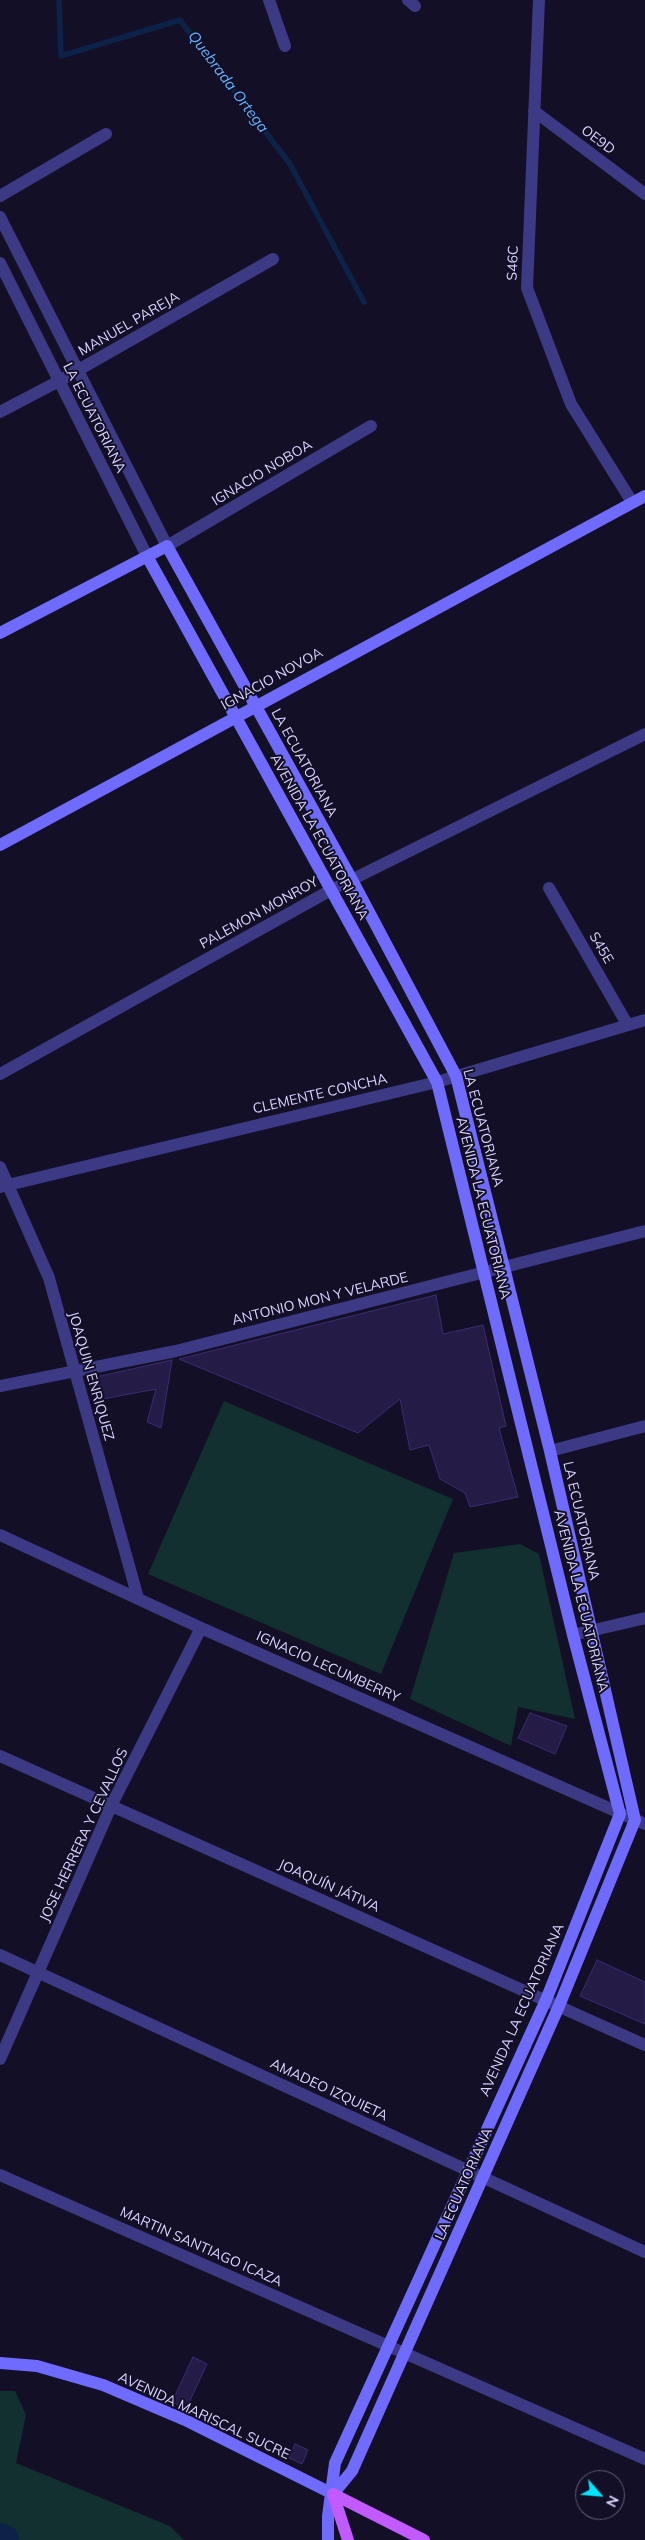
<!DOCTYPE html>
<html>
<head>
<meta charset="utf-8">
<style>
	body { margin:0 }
	#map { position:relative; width:645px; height:2540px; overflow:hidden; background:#130f26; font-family:Mulish,sans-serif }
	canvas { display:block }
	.north { position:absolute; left:575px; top:2470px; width:50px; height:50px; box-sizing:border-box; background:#130f26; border:1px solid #625e7d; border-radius:50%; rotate:117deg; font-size:14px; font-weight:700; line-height:20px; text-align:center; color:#d9d4ff }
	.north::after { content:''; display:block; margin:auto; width:18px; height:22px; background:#00e5ff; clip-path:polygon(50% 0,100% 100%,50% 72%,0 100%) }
</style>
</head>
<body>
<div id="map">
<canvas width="645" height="2540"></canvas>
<div class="north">N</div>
</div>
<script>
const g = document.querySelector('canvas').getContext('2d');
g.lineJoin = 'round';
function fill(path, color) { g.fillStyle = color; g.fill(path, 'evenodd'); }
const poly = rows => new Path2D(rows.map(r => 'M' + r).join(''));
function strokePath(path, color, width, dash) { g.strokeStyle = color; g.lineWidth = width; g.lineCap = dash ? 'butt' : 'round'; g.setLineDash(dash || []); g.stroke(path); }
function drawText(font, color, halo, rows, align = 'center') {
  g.font = font + ' Mulish,sans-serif'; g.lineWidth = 4; g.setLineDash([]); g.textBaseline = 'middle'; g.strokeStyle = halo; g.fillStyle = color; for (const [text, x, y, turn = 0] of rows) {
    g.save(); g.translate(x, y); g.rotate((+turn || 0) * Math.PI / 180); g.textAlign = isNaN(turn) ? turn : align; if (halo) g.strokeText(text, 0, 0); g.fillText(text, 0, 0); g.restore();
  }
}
fill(poly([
	[224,1401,453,1499,381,1674,148,1574],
	[520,1544,539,1554,575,1719,518,1707,511,1746,410,1699,454,1553],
	[0,2391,15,2391,26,2415,16,2463,170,2526,184,2540,0,2540]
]), '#12302f');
strokePath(poly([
	[59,0,61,56,180,20,290,164,364,302]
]), '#0c2248', 5.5);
strokePath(poly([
	[0,2539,3,2540]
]), '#0c2248', 32);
const building = poly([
	[436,1295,443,1334,483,1325,506,1426,499,1428,518,1497,470,1507,465,1493,440,1479,429,1445,410,1450,400,1399,358,1433,179,1359,436,1295],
	[172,1360,161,1428,147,1422,156,1389,103,1399,96,1377,172,1360],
	[530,1713,567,1726,555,1754,518,1738,530,1713],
	[597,1960,645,1982,645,2024,580,1996,597,1960],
	[193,2357,207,2364,186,2409,172,2402,193,2357],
	[295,2444,308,2450,302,2464,289,2458,295,2444]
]);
fill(building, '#241b47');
strokePath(building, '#3b2d73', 1);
strokePath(poly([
	[269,0,285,46],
	[408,0,415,6],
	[539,0,527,288,571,404,632,502],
	[534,111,645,194],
	[0,196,106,134],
	[0,217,167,546,371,426],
	[0,263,148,558],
	[0,412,59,381,273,259],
	[549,888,627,1024],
	[0,1074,331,890,645,734],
	[0,1167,49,1278,138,1598],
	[0,1187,437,1082,645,1020],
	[0,1386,176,1351,645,1231],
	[550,1451,645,1426],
	[0,1535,201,1628,645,1824],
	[573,1635,645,1618],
	[0,1756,645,2045],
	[0,1955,645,2252],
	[0,2059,112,1804,201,1628],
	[0,2175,645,2459]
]), '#3d3a85', 12);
strokePath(poly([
	[148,558,437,1082,573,1635,620,1814,546,2000,335,2463,328,2516,328,2540],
	[0,633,167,546,352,880,456,1076,550,1451,635,1820,559,2006,352,2471,333,2494],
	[0,845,645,496],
	[0,2363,37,2366,103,2385,185,2420,333,2494]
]), '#6f6bff', 12);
strokePath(poly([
	[333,2494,424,2540],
	[333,2494,348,2540]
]), '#c25bff', 12);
drawText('14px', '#d9d4ff', '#130f26', [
	["OE9D",598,140,37],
	["S46C",513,263,-88],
	["MANUEL PAREJA",129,324,-30],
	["LA ECUATORIANA",94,418,63],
	["IGNACIO NOBOA",262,473,-31],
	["IGNACIO NOVOA",272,679,-29],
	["LA ECUATORIANA",304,763,61],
	["AVENIDA LA ECUATORIANA",319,837,61],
	["PALEMON MONROY",259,913,-29],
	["S45E",601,948,60],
	["CLEMENTE CONCHA",320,1094,-13],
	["LA ECUATORIANA",483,1128,75],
	["AVENIDA LA ECUATORIANA",483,1208,76],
	["ANTONIO MON Y VELARDE",320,1299,-14],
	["JOAQUIN ENRIQUEZ",91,1376,74],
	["LA ECUATORIANA",581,1521,77],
	["AVENIDA LA ECUATORIANA",581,1601,76],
	["IGNACIO LECUMBERRY",328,1667,24],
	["JOSE HERRERA Y CEVALLOS",84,1835,-65],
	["JOAQUÍN JÁTIVA",329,1886,24],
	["AVENIDA LA ECUATORIANA",522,2010,-66],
	["AMADEO IZQUIETA",329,2090,25],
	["LA ECUATORIANA",464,2184,-66],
	["MARTIN SANTIAGO ICAZA",201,2247,24],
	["AVENIDA MARISCAL SUCRE",204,2416,25]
]);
drawText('italic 15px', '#62b6ff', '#130f26', [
	["Quebrada Ortega",228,82,53]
]);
</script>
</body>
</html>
